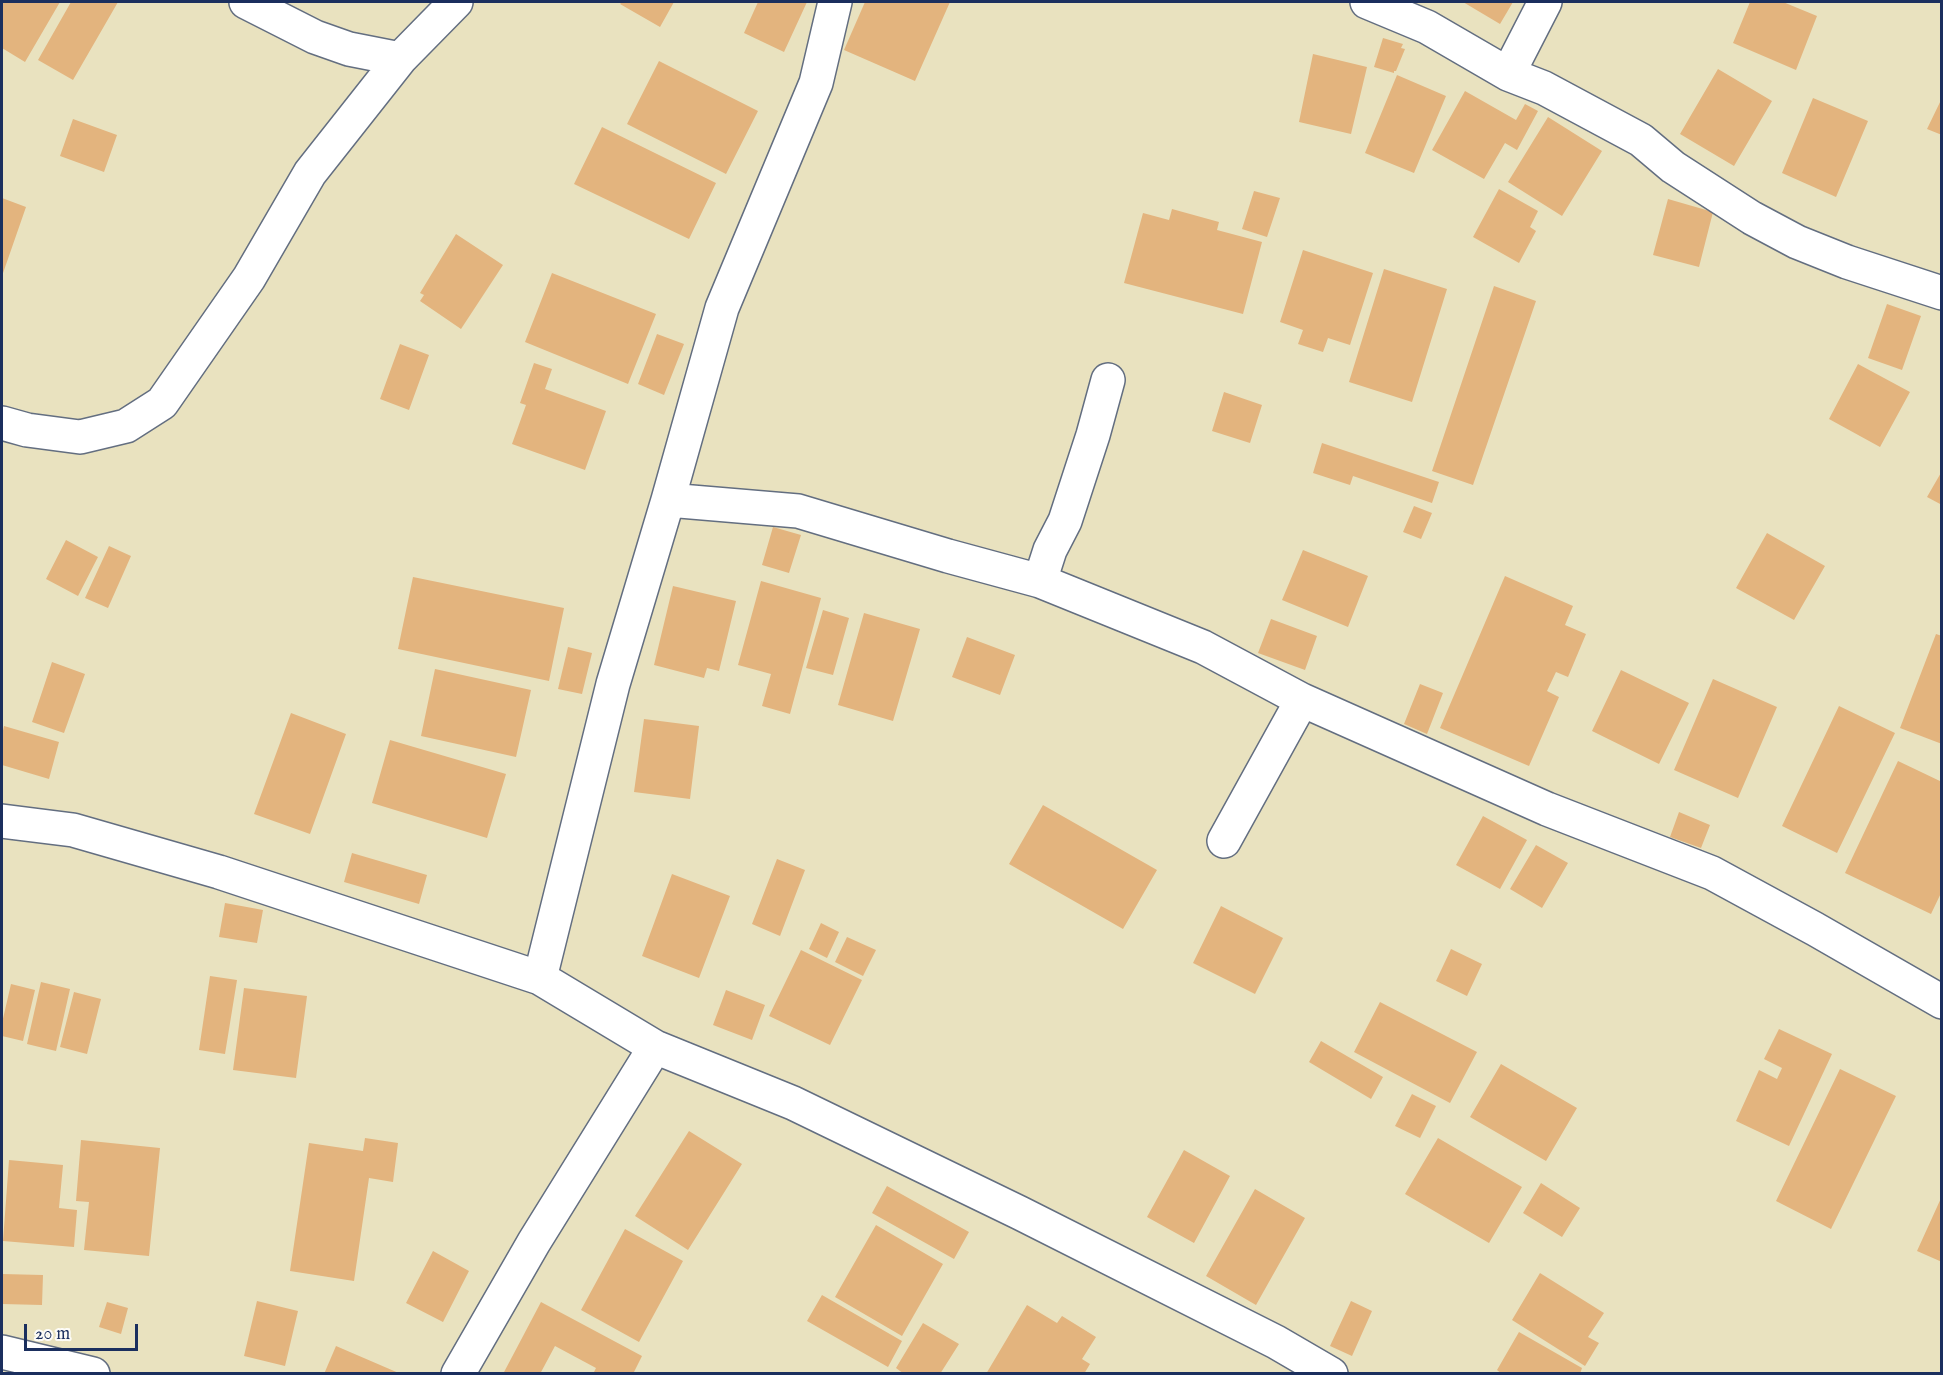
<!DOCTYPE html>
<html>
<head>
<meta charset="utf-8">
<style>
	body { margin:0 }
	#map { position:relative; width:1943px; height:1375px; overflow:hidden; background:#e9e2bf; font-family:"IM FELL English",serif }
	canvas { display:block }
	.frame { position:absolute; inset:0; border:3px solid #1b2f5e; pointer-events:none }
	.scale { position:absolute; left:24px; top:1324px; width:114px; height:27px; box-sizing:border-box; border:3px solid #1b2f5e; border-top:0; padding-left:8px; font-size:18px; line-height:21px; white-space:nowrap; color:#1b2f5e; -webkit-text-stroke:4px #fdfcf7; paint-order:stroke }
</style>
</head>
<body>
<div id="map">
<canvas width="1943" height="1375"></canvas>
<div class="frame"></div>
<div class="scale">20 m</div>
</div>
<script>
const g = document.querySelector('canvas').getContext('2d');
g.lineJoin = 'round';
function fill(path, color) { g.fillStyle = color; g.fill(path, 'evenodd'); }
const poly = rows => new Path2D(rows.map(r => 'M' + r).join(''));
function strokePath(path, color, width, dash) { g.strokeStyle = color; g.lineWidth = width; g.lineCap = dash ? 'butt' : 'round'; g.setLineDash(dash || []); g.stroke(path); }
fill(poly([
	[2,2,60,2,25,62,2,48],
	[71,2,118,2,73,80,38,60],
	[622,2,674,2,660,27,620,4],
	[758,2,807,2,784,52,744,33],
	[865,2,950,2,915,81,844,50],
	[1463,2,1513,2,1500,24],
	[1750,2,1783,2,1817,16,1796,70,1733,43],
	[1383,38,1403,44,1401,48,1405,49,1396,71,1394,71,1394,73,1374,67],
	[1313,54,1367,67,1351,134,1299,122],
	[659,61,758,111,726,174,627,124],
	[1718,69,1772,101,1734,166,1680,134],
	[1397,75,1446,96,1414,173,1365,153],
	[1465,91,1516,120,1525,104,1538,111,1517,150,1505,143,1484,179,1432,150],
	[1813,98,1868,121,1836,197,1782,173],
	[1942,98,1942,135,1927,129],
	[1548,117,1602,151,1562,216,1508,182],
	[73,119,117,135,104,172,60,156],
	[602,127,716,183,689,239,574,184],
	[1499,189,1538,211,1530,227,1536,231,1519,263,1473,237],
	[1254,191,1280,198,1267,237,1242,229],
	[2,198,26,207,2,276],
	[1668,199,1713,212,1699,267,1653,255],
	[1172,209,1219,222,1217,230,1262,242,1243,314,1124,283,1143,213,1169,220],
	[456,234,503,265,461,329,420,301,424,295,420,293],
	[1303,250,1373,273,1350,345,1328,338,1323,352,1298,344,1303,330,1280,322],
	[1384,269,1447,289,1412,402,1349,382],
	[552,273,656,314,628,384,525,342],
	[1494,286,1536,301,1473,485,1432,471],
	[1887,304,1921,316,1902,370,1868,358],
	[657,334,684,344,664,395,638,384],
	[400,344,429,355,409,410,380,399],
	[534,363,552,369,545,389,606,411,585,470,512,444,526,405,520,403],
	[1858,364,1910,392,1880,447,1829,419],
	[1224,392,1262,405,1250,443,1212,431],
	[1322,443,1439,482,1432,503,1353,476,1350,485,1313,473],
	[1942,471,1942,505,1927,497],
	[1414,506,1432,513,1421,539,1403,532],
	[773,527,801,535,789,573,762,565],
	[1767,533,1825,566,1794,620,1736,588],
	[66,540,98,557,78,596,46,579],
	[109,546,131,556,108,608,85,598],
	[1303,550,1368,576,1348,627,1282,600],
	[1505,576,1573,606,1565,625,1586,634,1568,677,1556,672,1547,691,1559,697,1529,766,1440,728],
	[413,577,564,608,549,681,398,649],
	[761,581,821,598,790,714,762,706,771,674,738,665],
	[673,586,736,601,719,671,707,668,704,678,654,665],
	[823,610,849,618,833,675,806,668],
	[864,613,920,629,893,721,838,705],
	[1271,619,1317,636,1305,670,1258,653],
	[1936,634,1942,636,1942,744,1900,728],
	[967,637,1015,655,1000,695,952,677],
	[568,647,592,653,582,694,558,689],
	[52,662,85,674,64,733,32,722],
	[435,669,531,690,516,757,421,736],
	[1621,670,1689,703,1659,764,1592,731],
	[1713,679,1777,707,1738,798,1674,770],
	[1420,684,1443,693,1427,734,1404,724],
	[1839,706,1895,733,1837,853,1782,826],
	[291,713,346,734,310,834,254,814],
	[644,719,699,726,690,799,634,792],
	[4,726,59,742,49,779,2,765,2,735],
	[390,740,506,774,487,838,372,803],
	[1898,761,1942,782,1942,891,1931,914,1845,873],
	[1043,805,1157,870,1123,929,1009,864],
	[1679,812,1710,825,1701,848,1670,837],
	[1483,816,1527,840,1500,889,1456,865],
	[1536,845,1568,863,1542,908,1510,889],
	[352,853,427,875,419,904,344,882],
	[777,859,805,870,780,936,752,924],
	[672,874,730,896,699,978,642,956],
	[225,903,263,910,257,943,219,937],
	[1221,906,1283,938,1255,994,1193,963],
	[821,923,839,932,827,958,809,949],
	[847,937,876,950,863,976,835,962],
	[1451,949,1482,964,1467,996,1436,981],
	[801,950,862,980,830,1045,769,1016],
	[210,976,237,980,225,1054,199,1050],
	[41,982,70,989,56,1051,27,1044],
	[11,984,35,990,23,1041,2,1036,2,1023],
	[244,988,307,996,296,1078,233,1070],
	[726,990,765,1005,752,1040,713,1025],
	[74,992,101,999,87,1054,60,1047],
	[1380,1002,1477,1052,1450,1103,1354,1052],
	[1779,1029,1832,1054,1789,1146,1736,1121,1759,1070,1777,1079,1782,1068,1764,1059],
	[1321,1041,1383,1077,1371,1099,1309,1062],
	[1501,1064,1577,1108,1546,1161,1470,1117],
	[1840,1069,1896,1096,1831,1229,1776,1201],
	[1412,1094,1436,1106,1420,1138,1395,1126],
	[689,1131,742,1164,688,1250,635,1216],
	[365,1138,398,1143,393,1182,369,1178,354,1281,290,1271,309,1143,363,1151],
	[1438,1138,1522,1187,1489,1243,1405,1194],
	[81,1140,160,1148,149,1256,84,1250,89,1202,76,1201],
	[1184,1150,1230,1176,1194,1243,1147,1217],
	[9,1160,63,1165,59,1208,77,1210,74,1247,3,1241],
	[1541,1183,1580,1208,1562,1237,1523,1213],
	[887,1186,969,1232,954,1259,872,1213],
	[1255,1189,1305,1218,1256,1305,1206,1276],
	[1942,1196,1942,1262,1917,1251],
	[876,1225,943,1264,902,1336,835,1297],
	[625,1229,683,1261,639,1342,581,1310],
	[433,1251,469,1271,443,1322,406,1303],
	[1540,1273,1604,1313,1588,1337,1599,1343,1585,1366,1512,1320],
	[2,1274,43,1275,42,1305,2,1304],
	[822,1295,902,1341,888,1367,807,1321],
	[257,1301,298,1311,285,1366,244,1356],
	[1351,1301,1372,1311,1352,1356,1330,1346],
	[107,1302,128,1308,121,1334,99,1327],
	[541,1302,642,1356,633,1374,593,1374,596,1368,555,1346,540,1374,503,1374],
	[1027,1305,1057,1323,1062,1316,1096,1337,1082,1359,1090,1364,1084,1374,986,1374],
	[923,1323,959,1344,940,1374,904,1374,896,1368],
	[1519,1332,1582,1368,1580,1374,1502,1374,1497,1370],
	[336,1346,401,1374,324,1374]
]), '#e3b47e');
const minor = poly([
	[246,2,315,37,349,49,400,59],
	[1367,2,1427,27,1508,74,1544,88,1641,140,1673,167,1752,218,1797,242,1847,262,1942,293],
	[1508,74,1545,2],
	[2,423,27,430,80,437,126,426,162,403,249,278,310,173,400,59,456,2],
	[668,500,798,511,948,556,1040,581,1203,647,1302,700,1547,809,1712,873,1815,929,1942,1002],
	[1040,581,1050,550,1065,521,1093,435,1108,380],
	[2,821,73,830,219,872,540,978,655,1047,793,1103,1020,1213,1276,1342,1331,1374],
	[1224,841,1302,700],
	[540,978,613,684,668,500,722,308,816,83,835,2],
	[458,1374,534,1242,655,1047]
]);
const major = poly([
	[2,1352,93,1374]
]);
strokePath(minor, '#636e80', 36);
strokePath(major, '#636e80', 36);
strokePath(minor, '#fff', 33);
strokePath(major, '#fff', 33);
</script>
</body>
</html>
